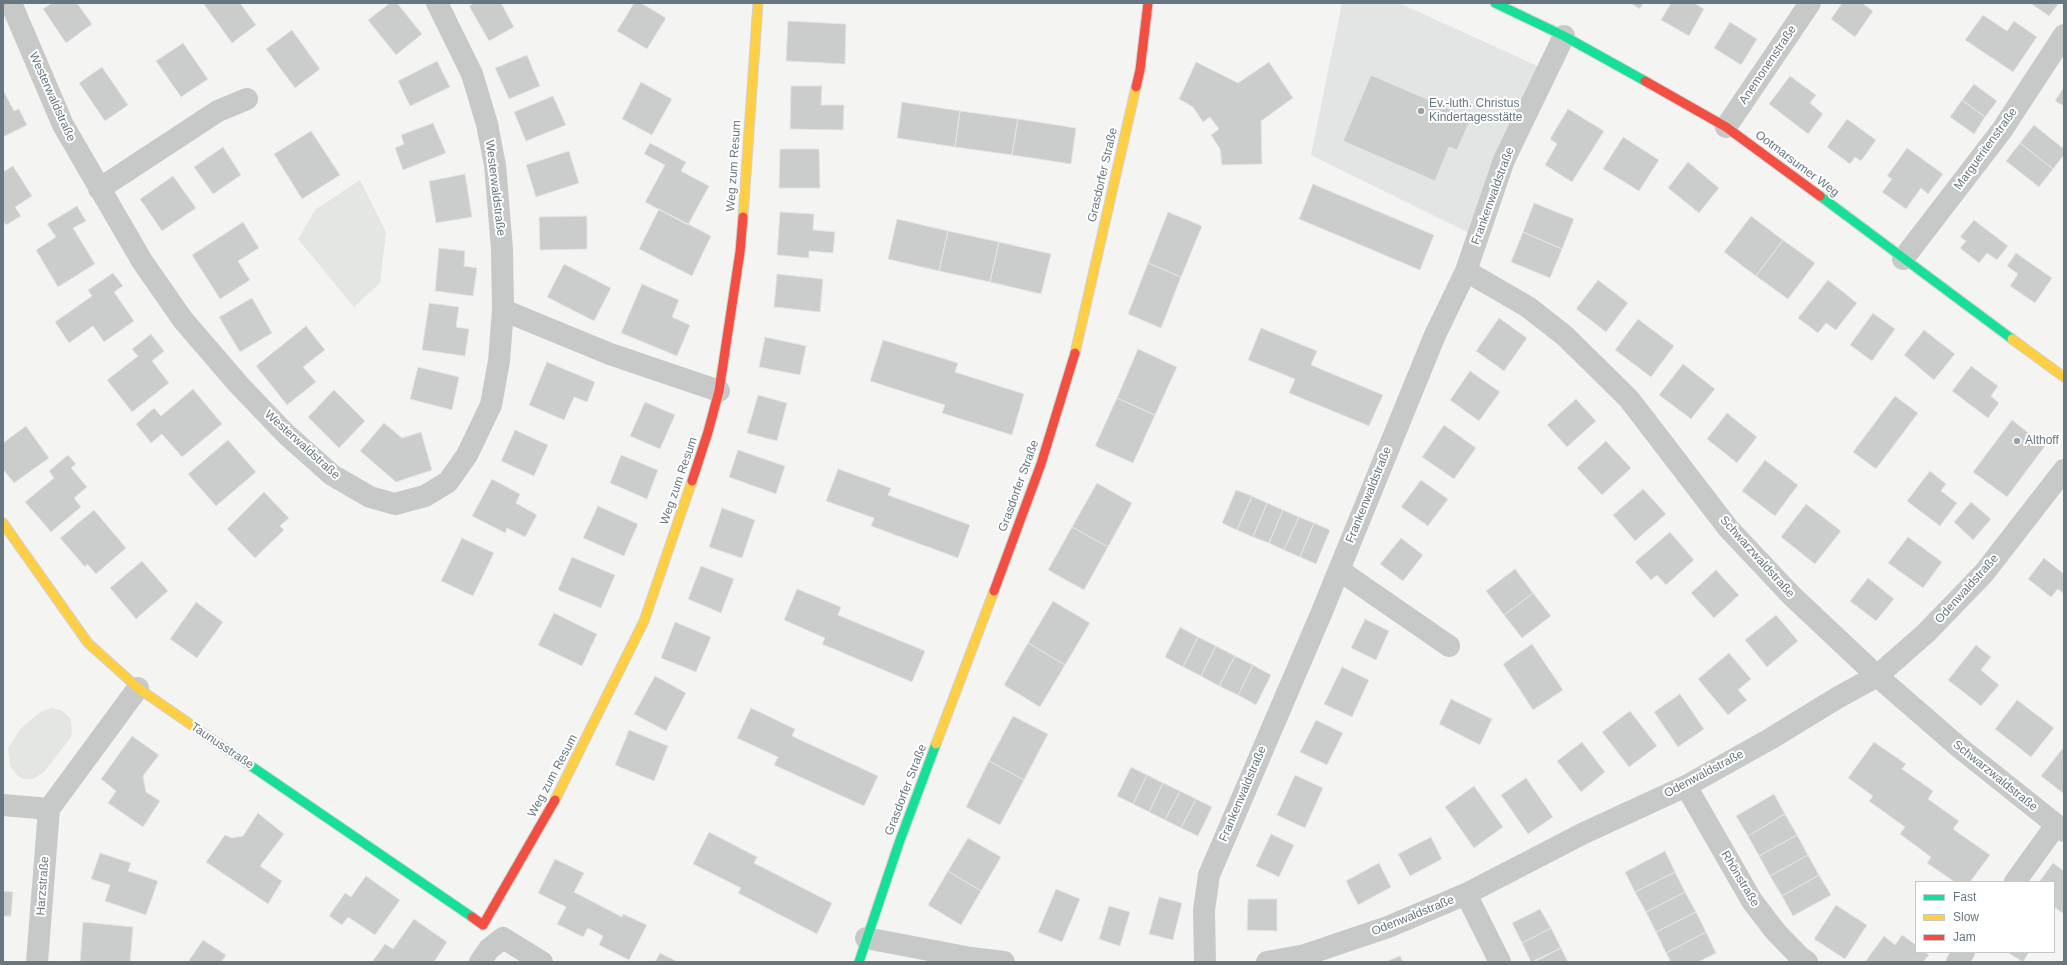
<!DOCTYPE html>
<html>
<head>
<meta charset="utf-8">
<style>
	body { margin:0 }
	#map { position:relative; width:2067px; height:965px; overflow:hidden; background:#f4f4f3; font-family:Arial,sans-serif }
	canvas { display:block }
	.frame { position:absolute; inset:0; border:4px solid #677780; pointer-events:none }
	.legend { position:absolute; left:1915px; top:881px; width:140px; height:72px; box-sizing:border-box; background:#fff; border:1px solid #c2c9cc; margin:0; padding:5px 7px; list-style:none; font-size:12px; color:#677780 }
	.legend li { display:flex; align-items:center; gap:8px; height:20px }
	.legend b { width:20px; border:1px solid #c2c9cc }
</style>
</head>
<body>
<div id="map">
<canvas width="2067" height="965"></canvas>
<div class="frame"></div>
<ul class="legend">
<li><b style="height:5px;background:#16e098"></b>Fast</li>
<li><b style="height:5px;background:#ffcf43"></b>Slow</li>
<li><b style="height:5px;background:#f24e42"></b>Jam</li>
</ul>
</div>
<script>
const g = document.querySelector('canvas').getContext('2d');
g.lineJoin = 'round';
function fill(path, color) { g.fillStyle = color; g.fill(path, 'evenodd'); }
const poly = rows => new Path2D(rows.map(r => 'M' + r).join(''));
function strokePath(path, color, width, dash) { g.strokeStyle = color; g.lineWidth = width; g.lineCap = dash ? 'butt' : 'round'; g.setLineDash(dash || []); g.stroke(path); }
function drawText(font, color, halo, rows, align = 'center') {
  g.font = font + ' Arial,sans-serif'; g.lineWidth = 4; g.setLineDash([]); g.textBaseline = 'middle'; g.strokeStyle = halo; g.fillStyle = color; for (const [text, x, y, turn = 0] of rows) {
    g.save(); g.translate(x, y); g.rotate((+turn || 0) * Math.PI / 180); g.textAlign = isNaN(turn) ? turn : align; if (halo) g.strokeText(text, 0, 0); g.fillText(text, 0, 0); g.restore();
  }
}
fill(poly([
	[1342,3,1399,3,1540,67,1469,233,1311,155]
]), '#e3e4e4');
fill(poly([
	[360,180,386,232,380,283,354,307,298,239,315,210],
	[51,708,61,710,70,718,72,727,71,737,44,772,33,779,23,779,18,776,10,766,8,748,21,728,39,713]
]), '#e3e6e1');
const building = poly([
	[52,3,77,3,92,24,66,43,43,9,52,3],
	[203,3,240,3,256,25,232,43,203,3],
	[390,3,397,3,422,34,396,55,368,20,390,3],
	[474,3,501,3,514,27,489,41,469,6,474,3],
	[634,3,641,3,666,18,647,49,617,31,634,3],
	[1630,3,1643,3,1640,9,1630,3],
	[1671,3,1694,3,1704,9,1689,36,1661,20,1671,3],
	[1842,3,1862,3,1873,11,1855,37,1831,19,1842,3],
	[2030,3,2059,3,2049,16,2030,3],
	[1983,15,2007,31,2014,21,2037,37,2013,72,1965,40,1983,15],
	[788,21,846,24,845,64,786,61,788,21],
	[1730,22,1757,39,1741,65,1714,48,1730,22],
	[292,30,320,69,295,88,266,49,292,30],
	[183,43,208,79,181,97,156,61,183,43],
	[527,55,540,86,509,99,495,68,527,55],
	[437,61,450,87,410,106,398,81,437,61],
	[1196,62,1238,83,1269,62,1293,98,1261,121,1262,164,1222,165,1220,149,1211,135,1219,129,1210,117,1203,122,1193,107,1179,99,1196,62],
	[102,67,128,105,105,121,79,83,102,67],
	[1371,75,1471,118,1457,150,1449,147,1435,181,1343,141,1371,75],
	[1790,76,1816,95,1810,103,1823,114,1808,134,1769,104,1790,76],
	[641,82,672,99,652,135,622,119,641,82],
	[1974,84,1997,101,1985,117,1962,100,1974,84],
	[791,86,822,86,821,105,844,105,843,130,790,129,791,86],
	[2064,87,2064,106,2055,101,2064,87],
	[3,90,14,111,19,109,27,125,3,137,3,90],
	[553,96,566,125,526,141,514,112,553,96],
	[1962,100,1985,117,1974,134,1950,117,1962,100],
	[902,102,960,111,955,147,897,138,902,102],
	[1568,109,1604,131,1572,182,1545,165,1557,144,1550,139,1568,109],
	[960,111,1018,119,1012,155,955,147,960,111],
	[1018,119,1076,128,1071,164,1012,155,1018,119],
	[1847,119,1876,140,1861,161,1855,157,1850,164,1827,147,1847,119],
	[433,123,446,153,403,170,395,148,404,144,401,135,433,123],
	[2034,125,2064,149,2064,155,2053,169,2020,143,2034,125],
	[311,131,340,175,302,199,274,154,311,131],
	[1623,137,1659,160,1639,191,1603,169,1623,137],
	[650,143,686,162,681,171,709,186,688,225,645,202,665,165,644,154,650,143],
	[2020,143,2053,169,2039,187,2006,161,2020,143],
	[223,147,241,175,213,194,194,167,223,147],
	[1907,148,1943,174,1928,194,1921,188,1906,209,1882,192,1892,179,1887,176,1907,148],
	[780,149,819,149,820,188,779,188,780,149],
	[569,151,579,183,536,197,526,165,569,151],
	[1688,162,1719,188,1699,213,1668,188,1688,162],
	[13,166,32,196,15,207,21,216,6,225,3,220,3,172,13,166],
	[465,174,472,217,436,223,429,181,465,174],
	[173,176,196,208,162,231,140,199,173,176],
	[1313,184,1434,235,1420,270,1299,219,1313,184],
	[1534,203,1574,219,1562,249,1523,232,1534,203],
	[77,206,86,221,73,228,95,264,58,287,36,250,56,237,47,224,77,206],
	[659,209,711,236,692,276,639,249,659,209],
	[780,212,814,214,813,230,835,232,833,253,809,251,809,258,777,255,780,212],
	[1168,212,1202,226,1181,277,1148,263,1168,212],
	[587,216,587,249,540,250,539,217,587,216],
	[1751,216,1783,240,1756,276,1724,252,1751,216],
	[897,219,948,231,939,271,888,259,897,219],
	[1974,220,2008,246,1997,260,1987,253,1979,263,1960,248,1966,241,1960,237,1974,220],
	[243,222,259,248,238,261,250,280,220,299,192,255,243,222],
	[948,231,999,242,990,282,939,271,948,231],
	[1523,232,1562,249,1550,278,1511,262,1523,232],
	[1783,240,1815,263,1788,299,1756,276,1783,240],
	[999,242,1051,254,1041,294,990,282,999,242],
	[439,248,465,251,464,266,477,268,473,296,435,291,439,248],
	[2016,253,2052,278,2035,303,2010,286,2018,274,2007,266,2016,253],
	[1148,263,1181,277,1161,328,1128,314,1148,263],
	[564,264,611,288,594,321,547,297,564,264],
	[113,273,123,286,114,292,134,321,104,342,93,326,69,343,55,322,92,296,88,290,113,273],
	[777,274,823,279,820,312,774,307,777,274],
	[1598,280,1628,303,1606,332,1576,309,1598,280],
	[1828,280,1857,303,1836,330,1826,323,1818,333,1798,318,1828,280],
	[642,284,679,300,672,317,690,325,677,356,621,333,642,284],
	[252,298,272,333,240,352,219,317,252,298],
	[429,303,459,307,456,327,469,329,465,356,422,350,429,303],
	[1873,313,1895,329,1872,361,1850,345,1873,313],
	[1499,318,1527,338,1504,371,1476,351,1499,318],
	[1638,319,1674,346,1651,377,1615,350,1638,319],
	[306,326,325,350,303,367,316,382,287,405,256,366,306,326],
	[1261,328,1317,351,1311,365,1383,395,1369,426,1289,393,1295,379,1248,360,1261,328],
	[1924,330,1955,354,1934,380,1904,355,1924,330],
	[151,334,164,351,152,361,169,383,132,412,107,380,138,356,132,349,151,334],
	[765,337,806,346,800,375,759,367,765,337],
	[883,340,958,363,955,372,1024,394,1012,435,942,413,945,405,870,381,883,340],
	[1138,349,1177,367,1155,415,1117,398,1138,349],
	[547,362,595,382,587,402,574,397,564,420,529,405,547,362],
	[1683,364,1715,389,1691,419,1659,395,1683,364],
	[1971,366,1998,386,1991,396,1999,403,1988,418,1952,391,1971,366],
	[418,367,459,377,452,410,410,399,418,367],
	[1470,371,1500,392,1479,421,1450,400,1470,371],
	[193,389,222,424,182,457,162,434,151,443,136,424,154,408,161,416,193,389],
	[334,390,365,421,339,448,308,417,334,390],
	[758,395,787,403,777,441,747,433,758,395],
	[1895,396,1918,413,1876,469,1853,452,1895,396],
	[1117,398,1155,415,1133,463,1095,446,1117,398],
	[1576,399,1596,421,1567,447,1547,425,1576,399],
	[645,402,675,415,660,449,630,436,645,402],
	[1727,413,1757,437,1737,463,1707,439,1727,413],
	[2012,420,2045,446,2007,497,1973,472,2012,420],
	[384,423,402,438,421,432,432,470,396,482,360,451,384,423],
	[1444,425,1476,448,1454,479,1422,457,1444,425],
	[26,426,49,458,14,483,3,469,3,443,26,426],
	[515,430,548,445,534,476,501,461,515,430],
	[228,440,256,472,216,506,188,474,228,440],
	[1606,441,1631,468,1602,495,1577,468,1606,441],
	[738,450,785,466,776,494,729,477,738,450],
	[68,455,76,464,71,468,87,487,74,498,81,507,51,532,25,502,54,478,49,471,68,455],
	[621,455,658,470,647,499,610,483,621,455],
	[1765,460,1798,485,1775,516,1742,491,1765,460],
	[838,469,891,488,888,495,970,525,958,558,871,526,874,518,826,501,838,469],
	[1930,471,1946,484,1941,491,1957,503,1940,526,1907,501,1930,471],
	[492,479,520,494,516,503,537,515,525,537,507,528,505,533,472,516,492,479],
	[1421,480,1448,499,1428,526,1401,507,1421,480],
	[1097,483,1132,503,1108,547,1072,527,1097,483],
	[1643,489,1666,514,1635,541,1613,515,1643,489],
	[1236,490,1252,496,1237,530,1222,523,1236,490],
	[264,492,289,518,280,526,284,530,255,558,227,529,264,492],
	[1252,496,1267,503,1253,537,1237,530,1252,496],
	[1971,502,1991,519,1973,540,1954,522,1971,502],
	[1267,503,1283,510,1269,543,1253,537,1267,503],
	[1806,504,1841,531,1815,564,1781,537,1806,504],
	[598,506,638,524,624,556,583,538,598,506],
	[722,508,755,520,742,558,709,547,722,508],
	[94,510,126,548,96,574,87,564,85,567,60,538,94,510],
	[1283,510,1299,517,1284,550,1269,543,1283,510],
	[1299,517,1314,523,1300,557,1284,550,1299,517],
	[1314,523,1330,530,1316,564,1300,557,1314,523],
	[1072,527,1108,547,1084,590,1048,570,1072,527],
	[1670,532,1694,560,1666,585,1657,575,1651,580,1635,562,1670,532],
	[1908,537,1942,562,1923,588,1888,563,1908,537],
	[462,538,494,553,473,596,441,581,462,538],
	[1401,538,1423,555,1403,581,1380,564,1401,538],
	[572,557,615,575,601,608,558,590,572,557],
	[2044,558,2064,574,2064,594,2058,589,2051,597,2028,579,2044,558],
	[142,561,168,591,136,619,110,588,142,561],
	[701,566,734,579,721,613,688,599,701,566],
	[1515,569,1533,593,1504,615,1486,591,1515,569],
	[1716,570,1739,595,1714,618,1691,593,1716,570],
	[1868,578,1894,599,1876,621,1850,601,1868,578],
	[797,589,841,607,838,615,925,651,912,682,822,644,825,638,784,620,797,589],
	[1533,593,1551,616,1522,638,1504,615,1533,593],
	[1053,601,1090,623,1065,665,1028,643,1053,601],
	[196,602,223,622,197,658,170,639,196,602],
	[554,613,597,634,582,666,538,645,554,613],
	[1776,615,1798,641,1767,667,1745,640,1776,615],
	[1365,619,1389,631,1376,660,1351,648,1365,619],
	[675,622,711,637,696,672,661,658,675,622],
	[1180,627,1198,637,1183,667,1165,657,1180,627],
	[1198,637,1216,646,1201,676,1183,667,1198,637],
	[1028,643,1065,665,1040,707,1004,685,1028,643],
	[1532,644,1563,690,1533,710,1503,664,1532,644],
	[1976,645,1991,657,1981,670,1999,685,1981,706,1948,680,1976,645],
	[1216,646,1235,656,1219,686,1201,676,1216,646],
	[1729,653,1751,679,1738,690,1747,700,1728,715,1698,679,1729,653],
	[1235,656,1253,665,1238,695,1219,686,1235,656],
	[1253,665,1271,675,1256,705,1238,695,1253,665],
	[1342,667,1369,680,1352,717,1324,704,1342,667],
	[655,676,686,693,666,731,634,714,655,676],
	[1680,694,1704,729,1678,747,1654,712,1680,694],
	[1451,699,1492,719,1480,745,1439,724,1451,699],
	[2017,700,2054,728,2031,757,1995,729,2017,700],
	[751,708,795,729,792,736,878,776,864,806,774,765,778,757,737,738,751,708],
	[1630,711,1657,746,1629,767,1602,732,1630,711],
	[1013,716,1048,734,1024,780,989,761,1013,716],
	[1316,720,1343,733,1327,765,1300,752,1316,720],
	[629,730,668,746,654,781,615,765,629,730],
	[132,736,159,755,143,776,146,792,160,801,143,827,108,803,116,791,101,779,132,736],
	[1582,742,1605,772,1581,792,1557,761,1582,742],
	[1874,742,1906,764,1902,769,1933,791,1928,799,1959,821,1953,829,1990,855,1970,882,1955,882,1927,863,1931,857,1900,834,1905,827,1869,801,1873,796,1848,778,1874,742],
	[2064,747,2064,794,2041,776,2064,747],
	[989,761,1024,780,1000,825,966,807,989,761],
	[1131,767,1147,775,1133,804,1117,796,1131,767],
	[1147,775,1163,783,1149,812,1133,804,1147,775],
	[1295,775,1323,788,1305,828,1277,815,1295,775],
	[1526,778,1553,817,1528,834,1501,795,1526,778],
	[1163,783,1180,791,1165,820,1149,812,1163,783],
	[1474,786,1503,827,1474,848,1445,807,1474,786],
	[1180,791,1196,799,1181,828,1165,820,1180,791],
	[1774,794,1785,814,1748,836,1736,816,1774,794],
	[1196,799,1212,807,1198,836,1181,828,1196,799],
	[258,813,284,834,260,866,282,881,268,904,206,862,225,835,232,838,243,836,258,813],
	[1785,814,1797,835,1759,856,1748,836,1785,814],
	[709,832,757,857,754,863,832,903,817,934,738,893,741,888,693,864,709,832],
	[1271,834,1294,845,1279,877,1256,866,1271,834],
	[1797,835,1808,855,1770,876,1759,856,1797,835],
	[1431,837,1442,859,1410,876,1398,854,1431,837],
	[968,838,1001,857,981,891,948,871,968,838],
	[1665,851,1675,872,1635,892,1625,872,1665,851],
	[100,853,131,863,128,871,158,881,146,915,105,901,110,885,91,879,100,853],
	[1808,855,1819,875,1782,896,1770,876,1808,855],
	[555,859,584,873,574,892,622,917,623,914,647,925,629,960,599,945,603,936,588,928,583,937,557,924,566,907,538,893,555,859],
	[1379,863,1391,887,1358,905,1346,881,1379,863],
	[2053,863,2064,871,2064,914,2054,907,2054,882,2039,882,2053,863],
	[948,871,981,891,961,925,928,905,948,871],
	[1675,872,1685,892,1646,912,1635,892,1675,872],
	[1819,875,1831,895,1793,916,1782,896,1819,875],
	[366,876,400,900,375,935,348,917,342,925,329,916,345,893,351,897,366,876],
	[1056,889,1080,899,1062,942,1038,932,1056,889],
	[3,891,13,892,11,916,3,916,3,891],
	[1685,892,1696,912,1656,932,1646,912,1685,892],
	[1159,897,1182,903,1173,940,1149,934,1159,897],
	[1248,899,1277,899,1277,931,1247,930,1248,899],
	[1836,905,1867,925,1845,959,1814,939,1836,905],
	[1109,906,1130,912,1120,946,1099,939,1109,906],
	[1540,909,1551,928,1522,943,1512,923,1540,909],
	[1696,912,1706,932,1666,953,1656,932,1696,912],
	[414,919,447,942,434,962,372,962,385,944,393,949,414,919],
	[83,922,133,927,130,962,80,962,83,922],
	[1551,928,1561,948,1531,962,1522,943,1551,928],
	[1706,932,1716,953,1698,962,1671,962,1666,953,1706,932],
	[1902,935,1916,945,1916,952,1925,952,1929,955,1923,962,1865,962,1884,936,1895,945,1902,935],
	[203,940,226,955,222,961,224,962,188,962,203,940],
	[1561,948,1568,962,1534,962,1561,948],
	[2007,952,2029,952,2023,962,2007,952],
	[660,953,678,962,655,962,660,953],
	[1400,956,1403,962,1385,962,1400,956]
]);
fill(building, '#cbcccc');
strokePath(building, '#e4e4e3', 1);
const fast = poly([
	[1495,3,1564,36,1645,81],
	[1820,196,2012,339],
	[213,740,472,917],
	[859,962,899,843,936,744]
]);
const slow = poly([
	[743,217,758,3],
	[2012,339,2064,377],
	[1075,353,1136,87],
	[3,523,88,643,138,688,213,740],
	[936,744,994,591],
	[555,800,644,621,692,481]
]);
const jam = poly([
	[1645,81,1726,127,1820,196],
	[1136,87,1140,70,1148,3],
	[692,481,708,432,719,391,740,252,743,217],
	[994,591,1041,464,1075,353],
	[472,917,483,925,555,800]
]);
strokePath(fast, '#d0d1d1', 11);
strokePath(slow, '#d0d1d1', 11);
strokePath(jam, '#d0d1d1', 11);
strokePath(poly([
	[11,3,63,125,142,261,183,320,239,385,286,434,332,475,370,497,395,504,425,496,448,482,467,455,491,405,499,361,503,310,502,249,495,165,487,124,472,74,437,3],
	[1726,127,1810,3],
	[99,189,218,111,247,99],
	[1903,259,2002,130,2064,35],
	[1466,271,1528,307,1565,336,1629,399,1728,528,1791,595,1877,676,1960,748,2064,831],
	[503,310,610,354,719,391],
	[1339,570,1449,646],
	[1686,786,1752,901,1775,931,1799,956,1807,962],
	[3,805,49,809],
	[2015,882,2056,825],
	[1466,894,1500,962],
	[866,938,971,958,1004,962],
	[37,962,49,809,138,688],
	[480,962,489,949,503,938,542,962],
	[1205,962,1204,910,1209,875,1321,614,1435,335,1466,271,1504,160,1564,36],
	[1267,962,1305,955,1388,927,1466,894,1584,833,1686,786,1770,739,1837,698,1877,676,1926,633,1984,573,2064,470],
	[1957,962,1964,952]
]), '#c7c9c9', 22);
strokePath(fast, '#16e098', 9);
strokePath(slow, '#ffcf43', 9);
strokePath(jam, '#f24e42', 9);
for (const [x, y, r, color] of [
	[1421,111,4,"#98a3a8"],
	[2017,441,4,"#98a3a8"]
]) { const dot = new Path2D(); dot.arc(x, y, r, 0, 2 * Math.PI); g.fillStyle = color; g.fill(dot); strokePath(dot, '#fff', 1.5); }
drawText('12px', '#677780', '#fff', [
	["Anemonenstraße",1768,65,-56],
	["Westerwaldstraße",52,97,66],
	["Margueritenstraße",1986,149,-54],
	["Ootmarsumer Weg",1797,164,37],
	["Weg zum Resum",734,166,-86],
	["Grasdorfer Straße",1103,175,-77],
	["Westerwaldstraße",495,188,83],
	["Frankenwaldstraße",1493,196,-70],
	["Westerwaldstraße",302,445,42],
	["Weg zum Resum",679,481,-71],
	["Grasdorfer Straße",1019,486,-70],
	["Frankenwaldstraße",1369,495,-68],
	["Schwarzwaldstraße",1757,557,48],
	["Odenwaldstraße",1967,589,-48],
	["Taunusstraße",222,746,34],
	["Odenwaldstraße",1704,774,-28],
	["Weg zum Resum",553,776,-62],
	["Schwarzwaldstraße",1995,776,39],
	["Grasdorfer Straße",906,790,-69],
	["Frankenwaldstraße",1243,794,-67],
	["Rhönstraße",1740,879,59],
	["Harzstraße",43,886,-86],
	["Odenwaldstraße",1413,916,-22]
]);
drawText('12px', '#677780', '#fff', [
	["Ev.-luth. Christus",1429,104],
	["Kindertagesstätte",1429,118],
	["Althoff",2025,441]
], 'left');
</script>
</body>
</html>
